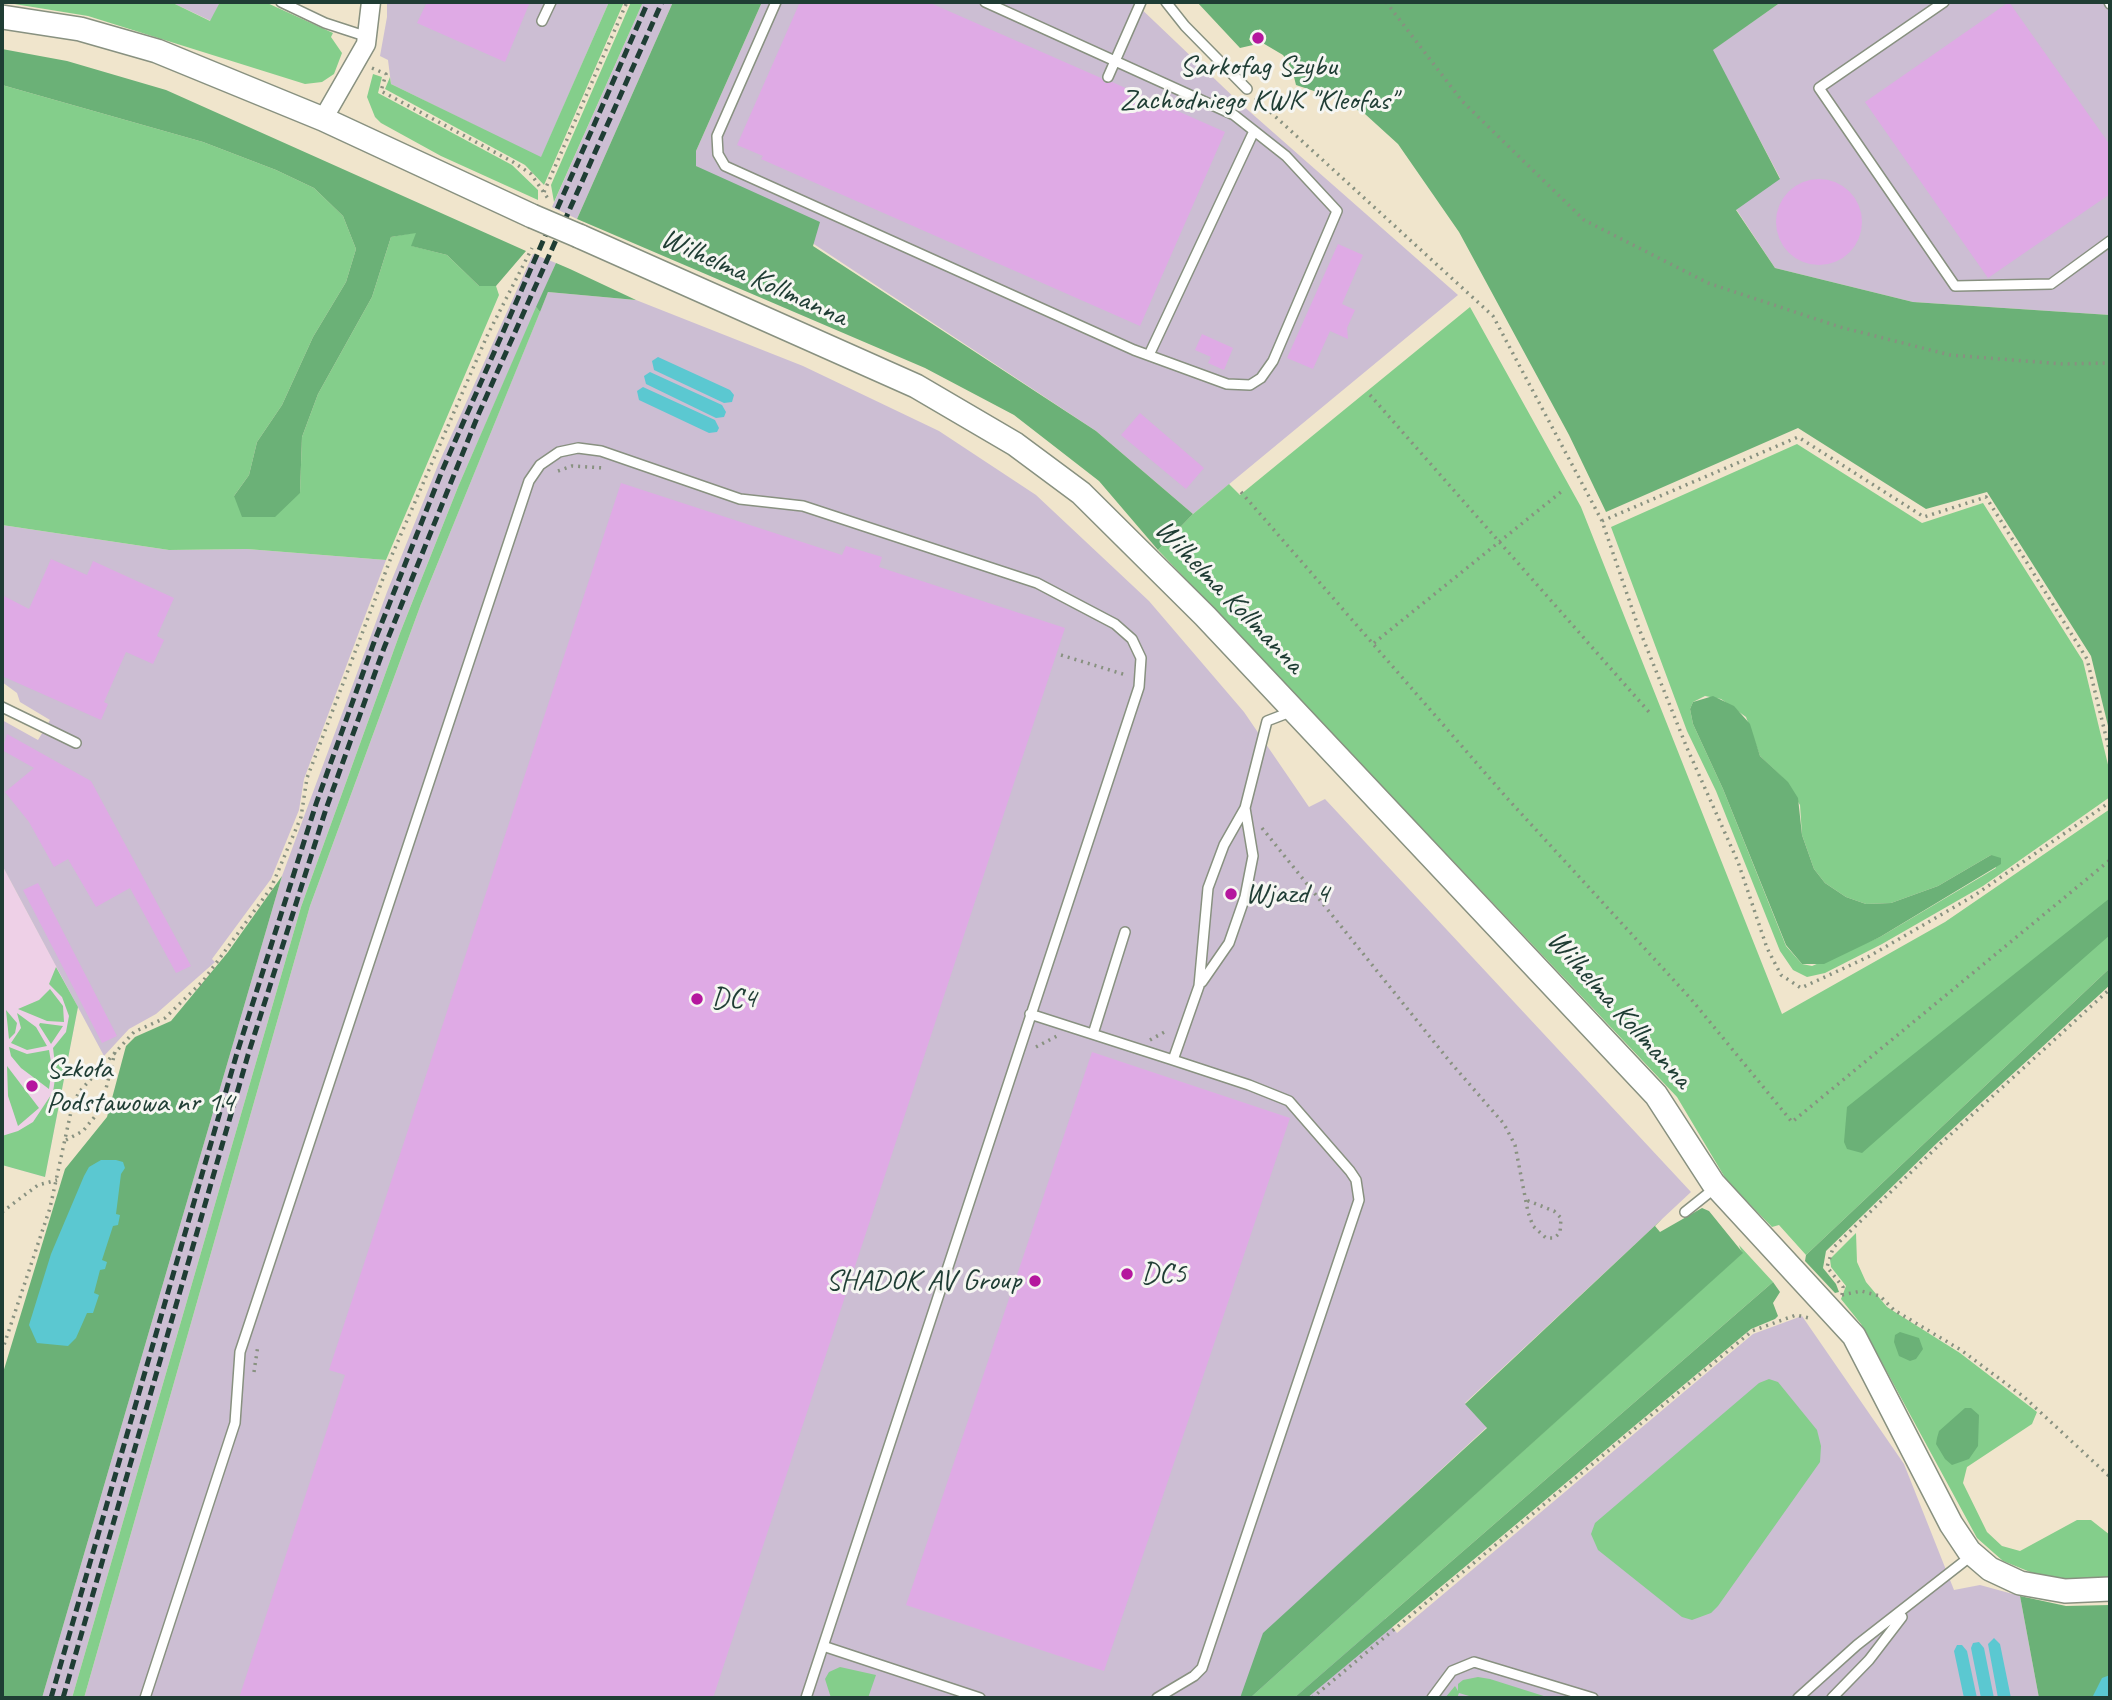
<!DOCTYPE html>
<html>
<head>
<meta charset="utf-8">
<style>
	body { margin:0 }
	#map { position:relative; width:2112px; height:1700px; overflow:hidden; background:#f0e5cc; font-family:Caveat,sans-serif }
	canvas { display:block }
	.frame { position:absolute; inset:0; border:4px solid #1f3d34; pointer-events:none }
</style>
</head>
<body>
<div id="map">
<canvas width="2112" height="1700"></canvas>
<div class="frame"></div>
</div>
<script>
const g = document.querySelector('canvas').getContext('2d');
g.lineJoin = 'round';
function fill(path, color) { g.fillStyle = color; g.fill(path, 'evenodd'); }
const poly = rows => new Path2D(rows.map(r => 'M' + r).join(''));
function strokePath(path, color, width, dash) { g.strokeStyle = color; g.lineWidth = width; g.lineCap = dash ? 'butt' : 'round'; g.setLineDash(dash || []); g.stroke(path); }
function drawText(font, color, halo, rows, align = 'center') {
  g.font = font + ' Caveat,sans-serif'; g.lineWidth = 6; g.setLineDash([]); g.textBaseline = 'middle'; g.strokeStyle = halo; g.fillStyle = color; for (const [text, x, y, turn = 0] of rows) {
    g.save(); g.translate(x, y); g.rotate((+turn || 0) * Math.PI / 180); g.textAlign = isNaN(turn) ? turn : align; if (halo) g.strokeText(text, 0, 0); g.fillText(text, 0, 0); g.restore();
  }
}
fill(poly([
	[2,865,78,1007,45,1177,2,1165]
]), '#eed0e7');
fill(poly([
	[160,2,220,2,211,21,175,4],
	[387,2,609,2,541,158,391,84,388,60,380,56,387,17],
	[643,2,673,2,577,219,552,207],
	[762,2,1134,2,1241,104,1458,295,1193,514,1096,431,696,166,696,151],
	[1781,2,2110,2,2110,315,1913,302,1775,268,1736,209,1780,178,1712,50],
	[533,254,556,263,458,487,400,633,301,907,72,1698,42,1698,282,876,387,592,438,465],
	[548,292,636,300,803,366,939,431,1036,495,1149,601,1244,712,1309,807,1325,799,1691,1192,1465,1403,1487,1427,1339,1564,1397,1633,1753,1334,1802,1316,1904,1464,1954,1590,1980,1585,2020,1596,2039,1698,84,1698,310,906,421,604],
	[2,525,169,550,247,549,386,560,304,779,299,810,271,879,212,959,215,962,156,1014,129,1029,104,1056,2,865,2,720,38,740,50,720,20,702,17,693,2,682]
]), '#ccbed3');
fill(poly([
	[2,2,160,2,175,4,210,21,220,2,265,2,333,33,331,37,342,53,334,74,322,82,305,84,88,16],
	[609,2,624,2,544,185,525,165,385,89,390,77,391,84,541,157],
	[631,2,643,2,554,202,551,185],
	[373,74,382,77,378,93,512,165,538,190,538,200,441,156,381,123,375,117,367,97],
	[2,85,203,142,276,170,314,188,343,216,356,249,346,282,313,337,282,405,257,442,249,475,234,496,300,493,302,437,318,394,372,297,391,237,417,232,412,246,447,255,479,286,496,286,499,295,386,560,247,549,169,550,2,525],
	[536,307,540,312,421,604,310,906,84,1698,72,1698,301,907,400,633,458,487],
	[1470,307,1581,507,1782,1014,1945,922,2110,809,2110,968,1806,1255,1779,1225,1772,1227,1727,1181,1677,1097,1158,550,1193,514,1229,484,1240,495],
	[1797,444,1922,523,1983,503,2083,661,2110,773,2110,797,1983,886,1882,944,1825,973,1807,977,1793,970,1780,951,1716,791,1687,731,1611,527],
	[1705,696,1721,699,1746,717,1760,756,1781,776,1800,805,1802,835,1814,869,1825,883,1846,897,1866,904,1891,903,1938,886,1991,855,1996,868,1880,937,1812,966,1802,964,1786,946,1723,789,1693,724,1690,709,1693,702],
	[56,967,78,1007,45,1177,2,1165,2,1136,18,1131,33,1122,53,1092,56,1072,53,1048,66,1032,69,1016,62,997,49,984],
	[50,989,63,1006,64,1022,47,1021,18,1009,39,1000],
	[6,1010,17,1023,15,1033,9,1039],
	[17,1013,36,1027,47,1046,27,1050,11,1043,21,1028],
	[40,1023,63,1026,51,1044,39,1025],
	[9,1047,27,1054,49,1050,52,1068,49,1089,21,1068,11,1056],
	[7,1066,39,1108,18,1126,8,1096],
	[1856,1233,1857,1262,1866,1282,1887,1307,1960,1353,2037,1412,2032,1424,1967,1467,1963,1483,1987,1532,2002,1546,2020,1551,2077,1520,2091,1520,2110,1535,2110,1578,2063,1580,2040,1576,2003,1561,1977,1538,1861,1324,1841,1299,1846,1286,1831,1267,1830,1259],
	[1739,1245,1773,1282,1294,1698,1250,1698,1742,1253],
	[1769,1379,1778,1382,1817,1430,1821,1446,1820,1462,1718,1606,1711,1613,1692,1620,1682,1617,1598,1550,1591,1534,1595,1523,1759,1383],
	[840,1667,876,1675,868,1698,831,1698,825,1679,829,1672],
	[1478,1677,1490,1679,1550,1698,1476,1698,1459,1693,1457,1698,1445,1698,1455,1686,1458,1691,1458,1684,1463,1680]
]), '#84ce8b');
fill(poly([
	[673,2,762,2,696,151,696,166,820,222,813,246,1096,431,1193,514,1158,550,1099,481,1014,415,925,368,577,219],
	[1197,2,1781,2,1713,50,1780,179,1736,210,1775,268,1913,302,2110,315,2110,734,2091,656,1987,492,1926,509,1798,428,1606,512,1569,435,1459,232,1398,144,1365,114,1332,97,1296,85,1292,69,1283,55,1261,42,1266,36,1260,29,1249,39,1253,45,1240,48],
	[2,49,67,61,166,90,526,251,496,286,479,286,447,255,411,246,416,233,391,237,372,297,318,394,302,437,300,493,275,517,242,517,234,496,249,475,257,442,282,405,313,337,346,282,356,249,343,216,314,188,276,170,203,142,2,85],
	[556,263,570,269,636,300,548,292,540,312,536,307],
	[1713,696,1734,706,1750,724,1760,756,1788,782,1798,798,1802,835,1814,869,1825,883,1846,897,1866,904,1891,903,1938,886,1991,855,2001,858,2001,864,1880,937,1824,964,1802,964,1786,945,1723,789,1693,724,1690,709,1693,702],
	[282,876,42,1698,2,1698,2,1376,65,1169,107,1117,126,1046,135,1037,171,1021,228,952],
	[2110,898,2110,935,1862,1153,1847,1149,1844,1142,1847,1107],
	[2110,968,2110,985,1937,1143,1826,1251,1823,1268,1836,1284,1839,1292,1835,1293,1805,1261,1806,1255],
	[1702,1208,1709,1211,1743,1253,1250,1698,1240,1698,1263,1633,1487,1428,1465,1404,1662,1219,1655,1226,1660,1232],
	[1773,1282,1780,1292,1773,1303,1778,1316,1775,1319,1751,1329,1307,1698,1294,1698],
	[1900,1332,1919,1338,1923,1349,1916,1359,1910,1361,1899,1356,1894,1342,1895,1335],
	[1965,1408,1971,1408,1979,1415,1978,1446,1969,1459,1952,1465,1945,1459,1936,1444,1937,1438,1939,1431],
	[2020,1596,2066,1606,2110,1605,2110,1698,2039,1698]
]), '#6bb177');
fill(poly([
	[658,357,730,390,734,395,732,402,724,403,654,370,652,361],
	[650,372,722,405,726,412,724,417,716,418,646,384,644,376],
	[643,387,715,420,719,428,717,432,709,433,639,400,637,391],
	[101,1160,116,1160,123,1162,125,1168,121,1174,116,1214,120,1215,118,1225,113,1226,102,1260,107,1262,105,1269,100,1270,94,1293,99,1295,93,1313,87,1313,76,1338,68,1346,37,1343,29,1325,51,1254,84,1176,89,1167],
	[1994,1638,2000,1644,2011,1698,1998,1698,1988,1644],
	[1979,1642,1984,1648,1994,1698,1981,1698,1971,1648,1973,1643],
	[1957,1645,1962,1645,1967,1651,1977,1698,1964,1698,1954,1651],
	[2110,1675,2110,1698,2092,1698,2102,1678]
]), '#5bc8d1');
fill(poly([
	[427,2,530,2,505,62,417,23],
	[800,2,928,2,1101,78,1105,83,1112,82,1225,132,1140,326,761,159,763,156,737,145],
	[2009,2,2110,145,2110,194,1988,278,1865,102],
	'1776 222a43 43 0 1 1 86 0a43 43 0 1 1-86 0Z',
	[1338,244,1363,255,1342,304,1355,310,1347,328,1348,339,1330,331,1313,369,1287,358],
	[1202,334,1233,348,1224,370,1208,363,1211,357,1195,350],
	[1140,413,1204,468,1186,489,1121,435],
	[621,483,842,555,846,546,882,557,879,567,1065,628,713,1698,239,1698,345,1375,329,1370],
	[51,559,87,575,93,561,174,598,157,636,164,640,153,664,126,652,104,702,108,704,101,720,2,676,2,595,29,609],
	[7,734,91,781,191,966,176,973,130,888,96,907,68,859,54,867,29,822,5,792,34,768,2,750],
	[38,883,117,1036,102,1043,23,890],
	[1092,1052,1290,1118,1104,1671,906,1605]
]), '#dfaae5');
const service = poly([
	[281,2,325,23,368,37],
	[776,2,717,136,718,154,725,166,1134,350,1227,384,1250,385,1261,378,1273,361,1337,211,1286,156,1234,115,985,2],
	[1166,2,1185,26,1247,89],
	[1944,2,1819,88,1955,286,2051,284,2110,241],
	[2109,2,2110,4],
	[542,21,551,2],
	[1108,77,1141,2],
	[1149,355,1254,131],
	[2,707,76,743],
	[1202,982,1229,943,1245,897,1253,856,1245,808],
	[1030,1014,1173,1060,1199,986,1208,888,1224,845,1245,808,1267,721,1293,711],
	[1093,1034,1125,932],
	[1685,1212,1715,1188],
	[823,1646,980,1698],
	[145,1698,235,1423,240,1352,529,481,540,465,559,452,578,448,601,451,740,499,803,506,1037,583,1115,624,1132,639,1141,658,1139,687,806,1698],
	[1157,1698,1194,1676,1202,1668,1359,1200,1356,1180,1350,1171,1289,1101,1249,1085,1173,1060],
	[1432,1698,1452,1671,1474,1662,1593,1698],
	[1798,1698,1857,1645,1971,1556],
	[1832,1698,1869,1660,1902,1617]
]);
const minor = poly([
	[323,119,366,44,371,2]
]);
const tertiary = poly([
	[2,17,80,29,157,51,323,119,532,216],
	[579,236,916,386,1015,444,1081,493,1205,616,1656,1095,1713,1183,1854,1336,1951,1524,1969,1551,1990,1569,2020,1583,2065,1591,2110,1589]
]);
strokePath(service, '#889180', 12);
strokePath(minor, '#889180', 21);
strokePath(tertiary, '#889180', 26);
strokePath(poly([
	[1386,2,1462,101,1584,220,1708,283,1840,327,1950,355,2063,364,2110,363],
	[372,68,386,74,381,91,513,162,531,174,549,200],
	[1255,98,1493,316,1602,521,1638,626,1687,748,1738,862,1767,948,1781,975,1801,988,1868,957,1975,895,2110,802],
	[544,192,627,2],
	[1370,395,1649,712],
	[558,471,572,466,605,468],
	[1241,492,1506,797,1691,999,1792,1122,2110,860],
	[1602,521,1798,437,1924,517,1986,497,2087,659,2110,753],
	[1374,643,1561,492],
	[1061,655,1126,675],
	[1262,828,1451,1063,1504,1124,1515,1145,1528,1212,1533,1226,1546,1238,1554,1238,1560,1233,1561,1218,1554,1211,1526,1200],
	[1150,1040,1168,1030],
	[1036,1047,1057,1036],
	[66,1140,83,1131,101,1109,115,1052],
	[2,1212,38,1185,57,1180],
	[1842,1295,1843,1287,1827,1267,1833,1248,1938,1146,2110,989],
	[1842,1295,1861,1291,1880,1296,1894,1310,1961,1350,2024,1397,2110,1477],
	[2,1351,50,1208,72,1107,79,1092,134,1032,165,1018,203,981,271,888,301,817,307,778,392,555,487,336,532,248],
	[254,1372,258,1345],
	[1312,1698,1752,1331,1796,1315,1809,1318]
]), '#889180', 3.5, [2, 5]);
strokePath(service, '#fff', 9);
strokePath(minor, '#fff', 18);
strokePath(tertiary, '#fff', 23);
strokePath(poly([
	[51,1698,237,1053,316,804,373,645,442,471,648,2],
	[63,1698,248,1055,326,809,384,648,479,413,662,2]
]), '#1f3d34', 5, [10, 5]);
const tertiaryBridge = poly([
	[532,216,579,236]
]);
strokePath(tertiaryBridge, '#889180', 26, []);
strokePath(tertiaryBridge, '#fff', 23);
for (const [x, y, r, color] of [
	[1258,38,7,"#b5179e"],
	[1231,894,7,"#b5179e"],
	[697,999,7,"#b5179e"],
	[32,1086,7,"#b5179e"],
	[1127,1274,7,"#b5179e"],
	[1035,1281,7,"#b5179e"]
]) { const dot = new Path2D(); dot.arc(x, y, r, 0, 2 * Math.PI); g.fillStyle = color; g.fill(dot); strokePath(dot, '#f6f6f2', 2.5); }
drawText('30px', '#1f3d34', '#f6f6f2', [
	["Sarkofag Szybu",1258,67,"center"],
	["Zachodniego KWK \"Kleofas\"",1258,101,"center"],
	["Wjazd 4",1245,894],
	["DC4",711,999],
	["Szkoła",46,1069],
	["Podstawowa nr 14",46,1103],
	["DC5",1141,1274],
	["SHADOK AV Group",1021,1281,"right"]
], 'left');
drawText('30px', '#1f3d34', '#f6f6f2', [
	["Wilhelma Kollmanna",754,278,24],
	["Wilhelma Kollmanna",1229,597,46],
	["Wilhelma Kollmanna",1619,1010,48]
]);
</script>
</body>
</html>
